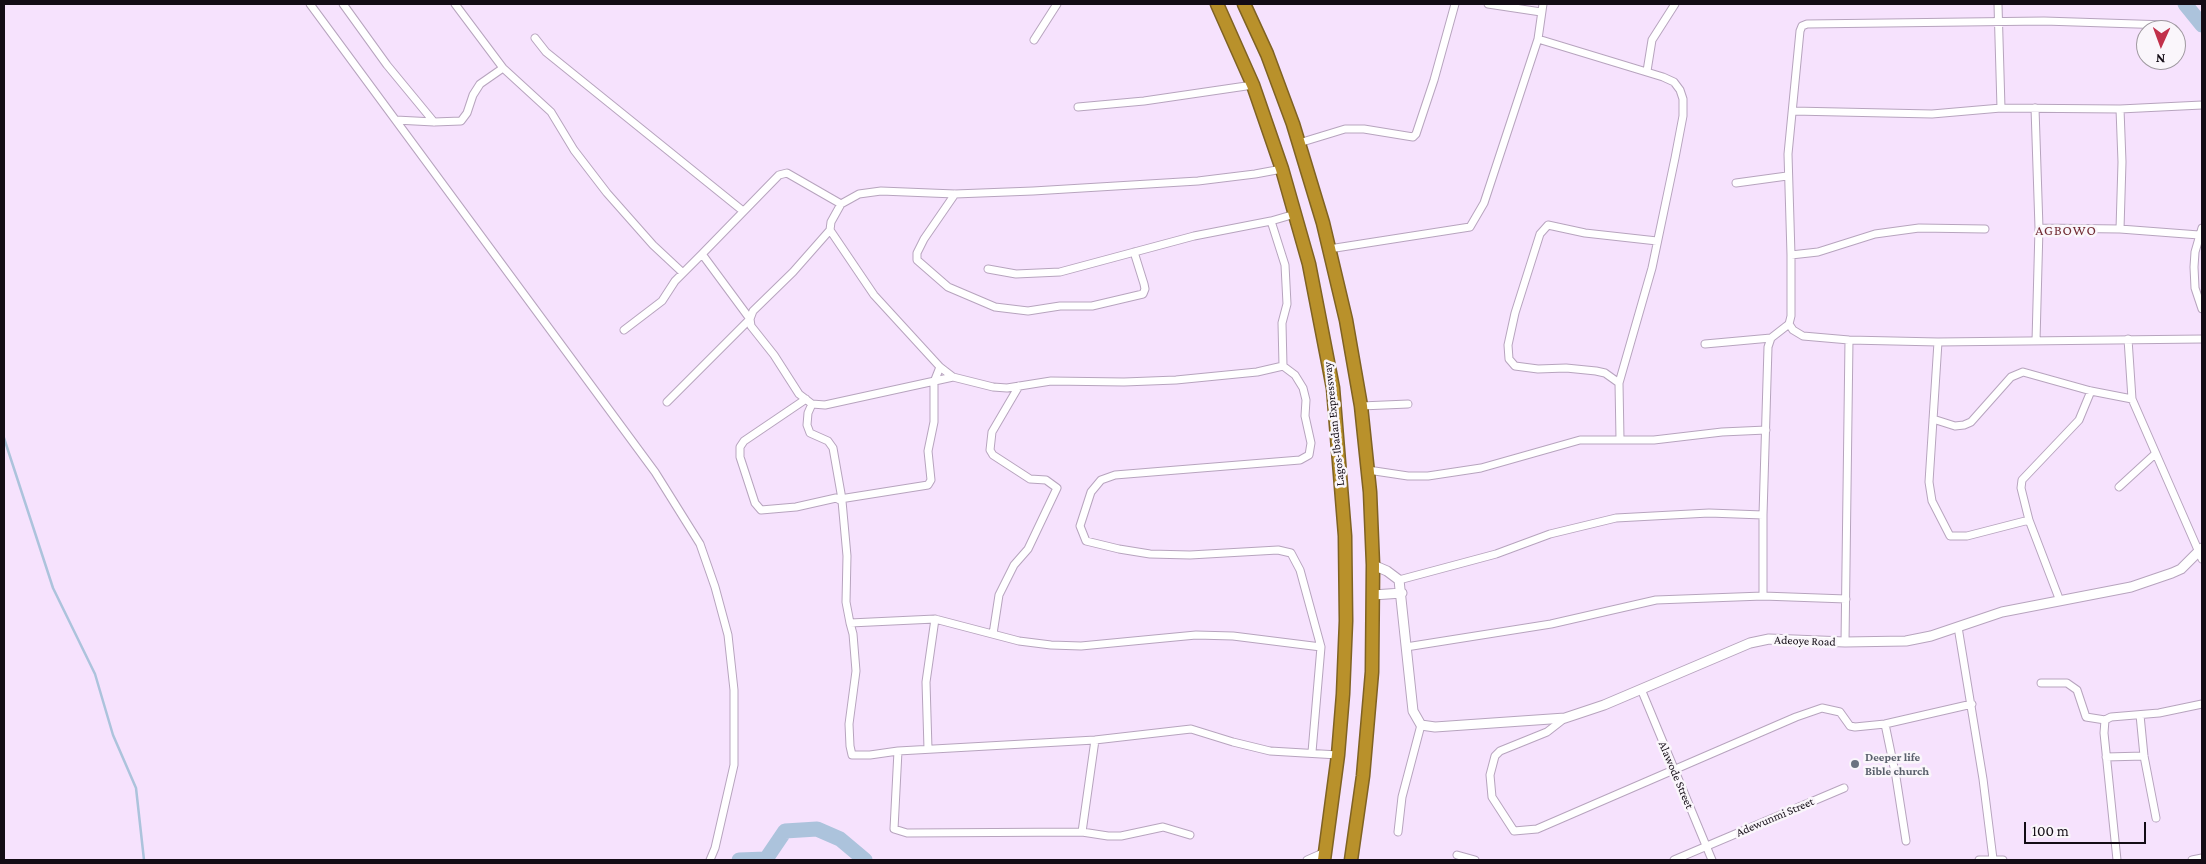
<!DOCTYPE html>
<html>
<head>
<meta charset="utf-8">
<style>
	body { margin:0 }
	#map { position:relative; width:2206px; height:864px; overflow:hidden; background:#f6e2fd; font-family:"Crimson Pro",serif }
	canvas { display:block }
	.frame { position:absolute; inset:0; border:5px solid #130c15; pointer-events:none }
	.north { position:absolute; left:2136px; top:20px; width:50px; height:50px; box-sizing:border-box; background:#faf6fb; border:1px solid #9e989f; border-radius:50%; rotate:182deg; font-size:14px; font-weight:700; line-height:20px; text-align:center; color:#130c15 }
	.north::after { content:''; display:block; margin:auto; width:18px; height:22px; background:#c1304a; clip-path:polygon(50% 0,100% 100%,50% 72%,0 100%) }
	.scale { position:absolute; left:2024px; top:822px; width:122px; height:22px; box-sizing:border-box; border:2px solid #130c15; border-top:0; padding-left:6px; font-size:15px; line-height:18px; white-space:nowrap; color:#130c15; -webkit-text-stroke:4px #faf6fb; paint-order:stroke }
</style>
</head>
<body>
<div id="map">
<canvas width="2206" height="864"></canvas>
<div class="frame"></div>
<div class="north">N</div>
<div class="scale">100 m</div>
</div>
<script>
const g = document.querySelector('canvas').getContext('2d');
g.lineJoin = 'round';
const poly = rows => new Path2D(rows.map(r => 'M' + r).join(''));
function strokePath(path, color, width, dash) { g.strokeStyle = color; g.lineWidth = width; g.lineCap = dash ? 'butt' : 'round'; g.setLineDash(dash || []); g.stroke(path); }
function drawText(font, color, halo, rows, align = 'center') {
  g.font = font + ' "Crimson Pro",serif'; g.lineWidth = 5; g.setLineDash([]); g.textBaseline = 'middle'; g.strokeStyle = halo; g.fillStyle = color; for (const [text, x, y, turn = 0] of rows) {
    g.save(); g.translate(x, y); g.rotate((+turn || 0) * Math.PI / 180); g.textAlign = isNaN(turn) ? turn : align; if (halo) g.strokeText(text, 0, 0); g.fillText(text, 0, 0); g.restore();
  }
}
strokePath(poly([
	[4,438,53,588,95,674,113,735,136,788,144,860]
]), '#acc3dc', 2.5);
strokePath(poly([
	[2185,4,2202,25],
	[739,860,766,859,785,831,817,829,840,839,865,860]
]), '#acc3dc', 15);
const minor = poly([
	[310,4,655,472,700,544,715,587,728,635,734,690,734,765,715,848,710,860],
	[343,4,387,65,434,122],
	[455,4,503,68,551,112,574,150,607,193,653,245,683,273],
	[1488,4,1541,12],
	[1998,4,2001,108],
	[535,38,546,52,743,211],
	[1538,39,1663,77,1674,82,1680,90,1683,99,1683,116,1675,158,1652,268,1619,383,1620,439],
	[1034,40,1057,4],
	[1647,71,1652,40,1675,4],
	[1078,107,1144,101,1253,85],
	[2035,108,2039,228,2036,341],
	[1793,111,1932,114,2001,108,2120,109,2202,105],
	[396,120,434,122,461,121,467,113,473,95,480,84,503,68],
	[1299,143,1345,129,1364,129,1413,137,1416,134,1434,80,1455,4],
	[1736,183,1787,176],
	[955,194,924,239,917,253,917,260,948,287,995,307,1028,311,1060,306,1092,306,1143,294,1145,289,1144,284,1134,252],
	[841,204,859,194,881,191,955,194,1033,191,1198,181,1255,174,1282,169],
	[1271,221,1285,265,1287,304,1282,323,1283,366,1295,375,1303,388,1306,400,1305,416,1311,443,1309,455,1300,460,1115,475,1101,480,1091,492,1080,526,1086,541,1119,549,1150,554,1190,555,1278,550,1291,553,1300,570,1321,647,1312,752],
	[2039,228,2120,229,2199,235],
	[2202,228,2195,252,2194,267,2195,288,2202,309],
	[2120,229,2122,162,2120,109],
	[830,230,793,272,753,311,750,319,751,326,774,355,799,394,812,404,825,405,953,377],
	[1329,249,1470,227,1484,203,1538,39,1543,4],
	[1791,255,1818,252,1875,234,1919,228,1985,229],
	[988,269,1016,274,1060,272,1194,236,1271,221,1295,214],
	[1789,324,1793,330,1803,336,1849,340,1938,342,2202,339],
	[624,330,662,301,675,281,702,254],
	[2128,339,2132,399,2202,559],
	[1938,342,1929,482,1932,501,1950,536,1967,536,2029,520],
	[1705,344,1771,338],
	[1619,383,1605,373,1596,371,1566,368,1538,369,1515,366,1509,359,1508,345,1515,313,1540,234,1548,225,1585,233,1657,241],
	[806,399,744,441,740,447,740,457,755,503,761,510,796,507,836,498,842,501,847,556,846,602,850,623],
	[667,402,750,319,702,254,779,175,787,173,841,204,831,222,830,230,874,295,940,367,953,377,993,387,1007,388,1051,381,1124,382,1176,380,1257,372,1283,366],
	[812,404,808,413,807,425,810,433,828,441,833,448,842,499],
	[1361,406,1408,404],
	[1933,419,1955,426,1964,425,1971,422,2011,377,2023,372,2091,391,2132,399],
	[1368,470,1408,476,1428,476,1481,468,1580,440,1654,440,1722,432,1766,430],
	[2119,487,2155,454],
	[840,499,928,485,931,480,928,451,934,422,934,382,940,367],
	[1399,580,1496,554,1550,534,1616,518,1709,513,1763,515],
	[1763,596,1763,515,1768,347,1771,338,1789,324,1791,316,1791,255,1788,154,1800,31,1802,26,1807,24,2044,21,2167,25],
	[2060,601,2029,520,2021,488,2022,480,2079,420,2091,391],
	[1958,627,1983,779,1993,859],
	[993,634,999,595,1014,565,1028,549,1057,488,1046,480,1030,479,993,455,990,450,992,432,1019,386],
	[1845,642,1849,340],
	[1321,647,1233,636,1196,635,1081,646,1051,645,1019,641,935,619,850,623,853,634,856,671,849,724,850,746,852,755,870,755,898,751,1095,740,1191,729,1233,742,1270,751,1338,755],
	[1406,647,1551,624,1656,600,1763,596,1846,599],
	[2041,683,2067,683,2077,690,2086,717,2105,720,2111,717,2159,713,2202,704],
	[1641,689,1712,860],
	[2140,715,2144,756,2156,818],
	[1565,718,1547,732,1500,751,1495,756,1490,775,1492,797,1514,831,1537,829,1796,717,1822,708,1840,712,1850,726,1855,727,1885,724,1972,704],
	[2105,720,2104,733,2117,860],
	[1885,724,1896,777,1906,841],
	[928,749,926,682,935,619],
	[898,751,894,829,907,833,1082,832,1108,836,1121,836,1163,827,1190,835],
	[2106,757,2144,756],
	[1082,832,1095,740],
	[1398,832,1402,797,1421,725],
	[1457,855,1475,860],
	[1307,860,1325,852],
	[1674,860,1844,788],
	[1979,860,2003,860],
	[2192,860,2202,858]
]);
const tertiary = poly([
	[1373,565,1387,571,1399,580,1413,711,1421,725,1435,727,1565,718,1604,705,1750,643,1769,639,1845,642,1906,641,1931,636,2002,612,2131,587,2172,573,2181,569,2202,548],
	[1373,595,1402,593]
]);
const motorway = poly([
	[1217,4,1253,85,1282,169,1309,264,1333,388,1345,536,1346,621,1343,694,1338,755,1324,860],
	[1244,4,1267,54,1293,124,1323,223,1346,320,1361,406,1370,492,1373,565,1372,672,1363,776,1351,860]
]);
strokePath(minor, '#b7a4be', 9);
strokePath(tertiary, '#b7a4be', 11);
strokePath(motorway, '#7f6223', 15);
strokePath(minor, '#fff', 7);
strokePath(tertiary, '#fff', 9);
strokePath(motorway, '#b9912b', 12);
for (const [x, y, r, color] of [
	[1855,764,5,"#6b7280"]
]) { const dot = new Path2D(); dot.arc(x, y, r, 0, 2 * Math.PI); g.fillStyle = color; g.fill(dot); strokePath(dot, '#faf6fb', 2); }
drawText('12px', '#130c15', '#faf6fb', [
	["Lagos-Ibadan Expressway",1334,424,-96],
	["Adeoye Road",1805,641,2],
	["Alawode Street",1676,775,67],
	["Adewunmi Street",1775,817,-23]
]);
drawText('bold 12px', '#5b616d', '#faf6fb', [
	["Deeper life",1865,757],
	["Bible church",1865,771]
], 'left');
g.letterSpacing = '1px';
drawText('14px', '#722c34', '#faf6fb', [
	["AGBOWO",2066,231]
]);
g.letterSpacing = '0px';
</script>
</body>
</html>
